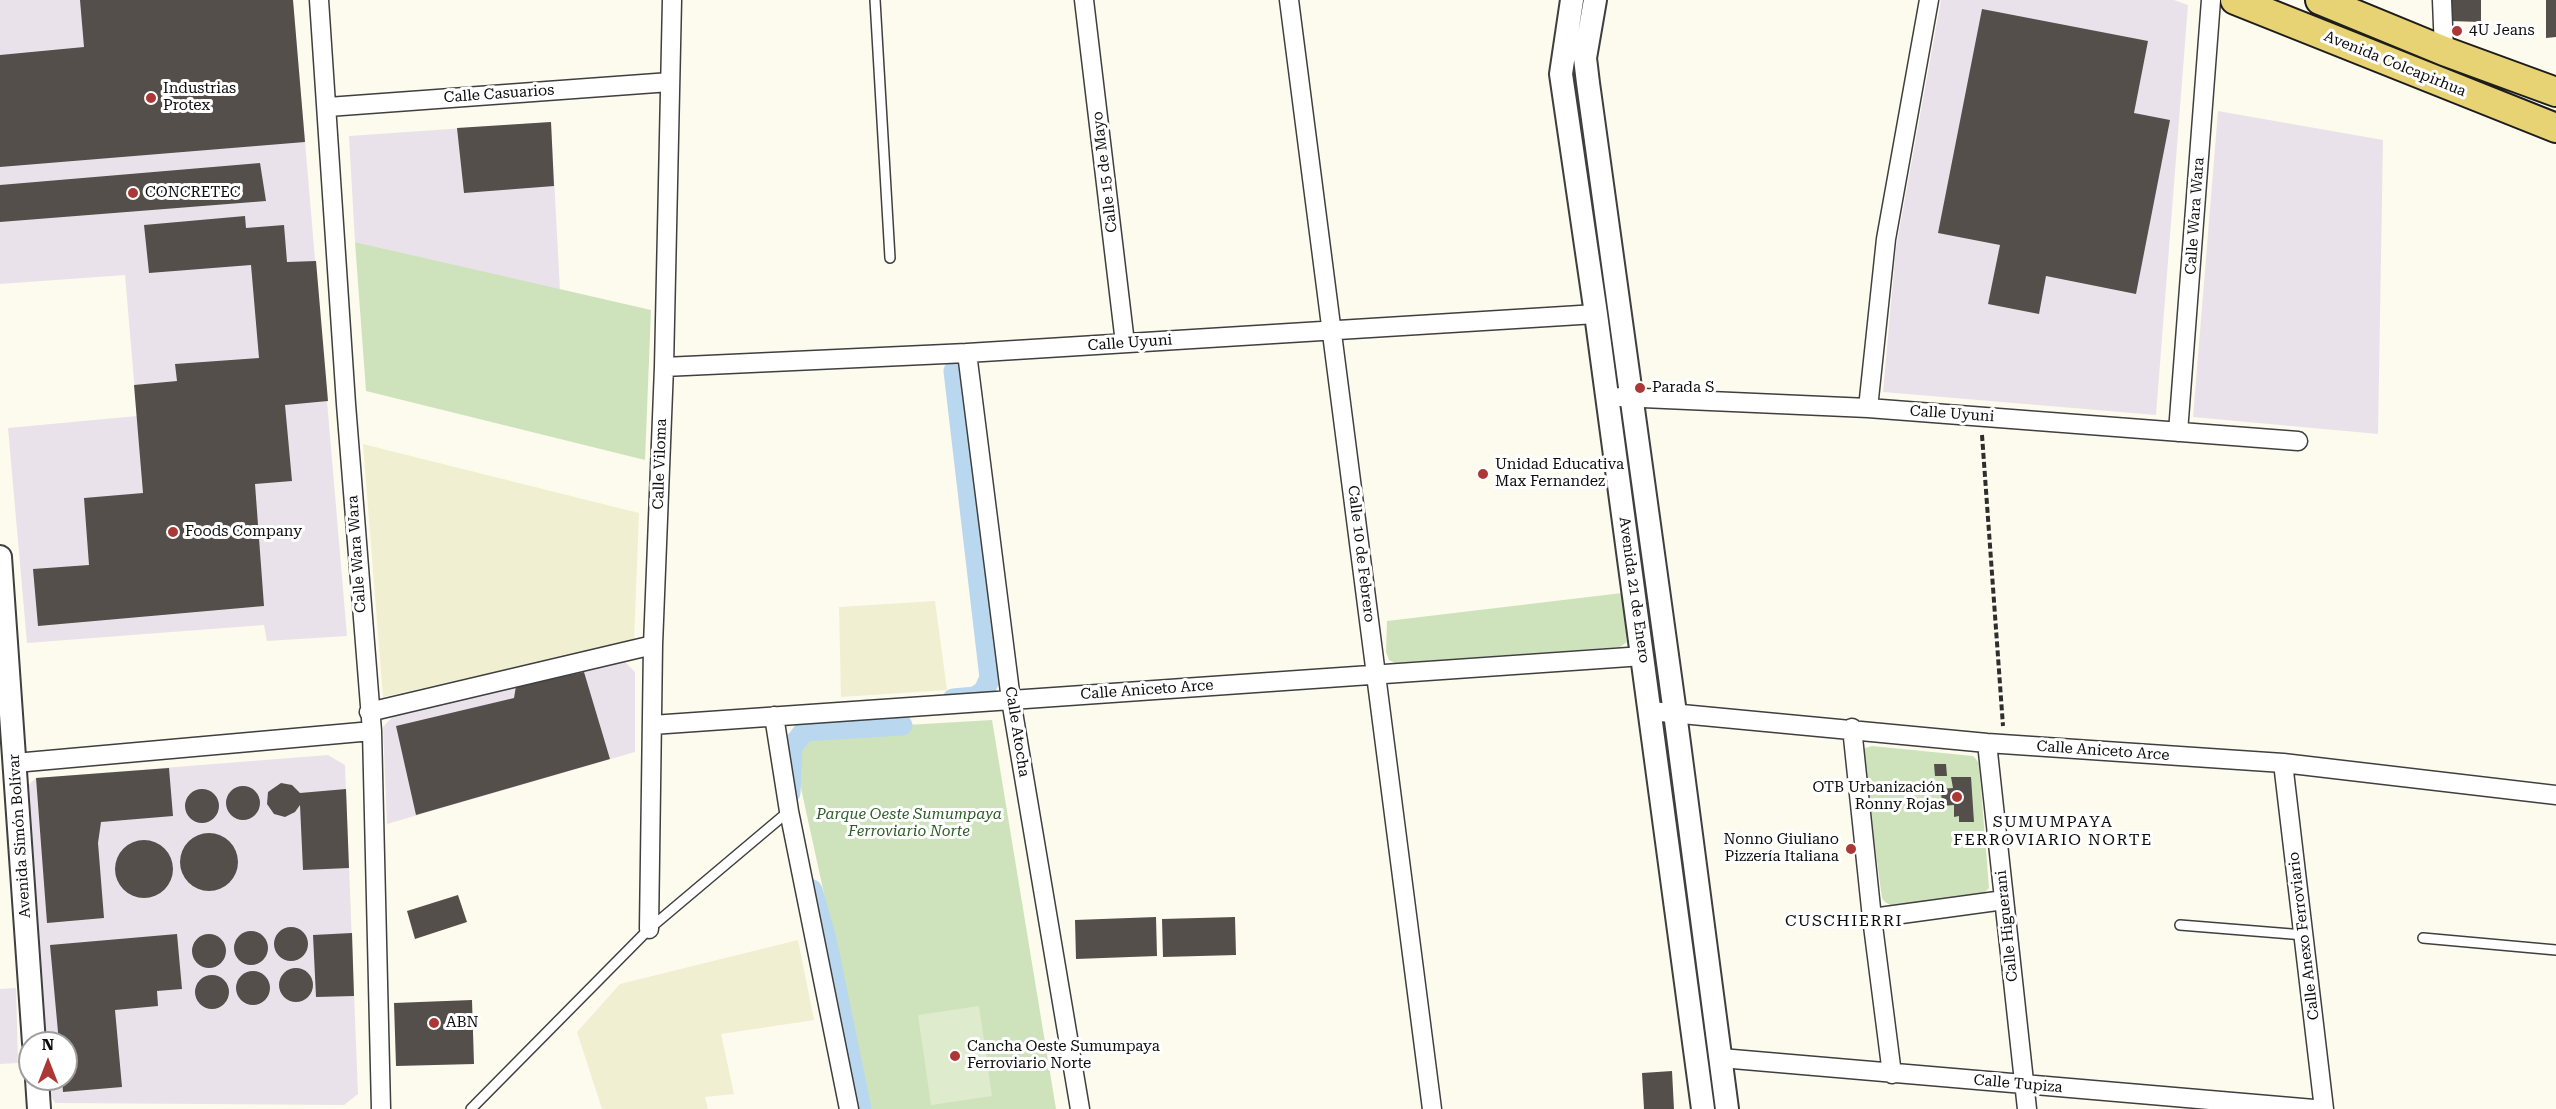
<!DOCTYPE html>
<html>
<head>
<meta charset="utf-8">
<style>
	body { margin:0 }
	#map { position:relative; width:2556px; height:1109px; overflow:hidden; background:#fdfbee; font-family:"Roboto Serif",serif }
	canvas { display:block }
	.north { position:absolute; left:18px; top:1031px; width:60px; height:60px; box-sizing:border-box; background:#fff; border:2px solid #9e9e9e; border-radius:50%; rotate:0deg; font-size:16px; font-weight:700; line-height:24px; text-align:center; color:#0c0c0c }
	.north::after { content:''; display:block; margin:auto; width:21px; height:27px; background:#ab3836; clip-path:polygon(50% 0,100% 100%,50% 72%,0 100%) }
</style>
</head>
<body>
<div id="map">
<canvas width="2556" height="1109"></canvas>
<div class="north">N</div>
</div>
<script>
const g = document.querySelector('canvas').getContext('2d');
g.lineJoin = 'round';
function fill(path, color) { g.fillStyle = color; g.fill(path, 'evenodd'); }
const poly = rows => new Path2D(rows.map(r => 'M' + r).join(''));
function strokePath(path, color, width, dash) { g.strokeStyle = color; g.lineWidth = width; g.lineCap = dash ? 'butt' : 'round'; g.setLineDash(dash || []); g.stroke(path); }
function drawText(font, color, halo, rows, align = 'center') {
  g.font = font + ' "Roboto Serif",serif'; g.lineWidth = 6; g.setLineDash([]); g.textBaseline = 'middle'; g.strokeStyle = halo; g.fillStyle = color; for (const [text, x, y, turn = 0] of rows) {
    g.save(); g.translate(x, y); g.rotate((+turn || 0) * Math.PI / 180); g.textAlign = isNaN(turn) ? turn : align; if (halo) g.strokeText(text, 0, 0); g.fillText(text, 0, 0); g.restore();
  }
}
fill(poly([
	[0,0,293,0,347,636,267,641,264,625,27,643,8,428,137,416,125,275,0,284],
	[1941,0,2174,0,2188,5,2156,415,1883,392,1896,248],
	[2218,111,2383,140,2378,434,2193,417],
	[551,122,560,290,355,242,349,136],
	[624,661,635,672,635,752,387,824,383,727,396,713,584,672],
	[328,755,345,765,358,1094,344,1105,55,1103,49,1092,47,1079,66,1079,66,1043,45,1043,24,789,36,778],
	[16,988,18,1063,0,1064,0,989]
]), '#eae2ea');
fill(poly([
	[363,444,639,513,634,641,383,697],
	[935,601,947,690,841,697,839,607],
	[798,940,814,1020,721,1034,734,1094,705,1097,708,1109,602,1109,577,1032,620,984]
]), '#f0efd1');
fill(poly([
	[355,242,651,310,645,460,366,391],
	[1622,593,1627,642,1620,647,1395,663,1389,660,1386,652,1387,621],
	[992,720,1056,1109,871,1109,792,747,804,731],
	[1872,746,1973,756,1976,759,1979,764,1989,888,1979,898,1890,905,1885,902,1882,898,1862,752,1865,748]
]), '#cee3bc');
fill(poly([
	[979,1006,992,1096,931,1105,918,1015]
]), '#dfebcd');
strokePath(poly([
	[953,699,975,697,984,691,990,678,954,371],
	[790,793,792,747,804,731,902,725],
	[812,890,826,939,861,1109]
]), '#b9d7ee', 21);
fill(poly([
	[80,0,293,0,305,142,0,167,0,55,84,47],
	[2447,0,2481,0,2481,22,2449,21],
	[2546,0,2556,0,2556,37,2546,38],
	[1982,9,2148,41,2134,113,2170,120,2136,294,2046,276,2039,314,1988,304,2000,245,1938,233],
	[551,122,554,186,464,193,457,128],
	[260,163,266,201,0,222,0,185],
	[245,216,246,228,284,225,287,262,316,261,328,401,285,405,292,481,255,484,264,606,38,626,33,569,89,565,84,498,143,493,134,385,177,381,175,364,259,358,251,265,149,273,144,225],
	[584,672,610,759,416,815,396,726,514,698,516,686],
	[1934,764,1946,764,1947,776,1935,776],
	[169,768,173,816,101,822,98,843,104,918,47,923,36,778],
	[1951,777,1971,777,1974,822,1959,822,1959,816,1954,817,1954,805,1942,806,1941,789,1953,788],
	[281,783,292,785,300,793,346,789,349,868,303,870,300,805,295,812,285,817,274,814,267,804,268,792],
	'226 803a17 17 0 1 1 34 0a17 17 0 1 1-34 0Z',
	'185 806a17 17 0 1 1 34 0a17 17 0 1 1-34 0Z',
	'180 862a29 29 0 1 1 58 0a29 29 0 1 1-58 0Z',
	'115 869a29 29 0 1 1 58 0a29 29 0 1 1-58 0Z',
	[458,895,467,922,415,939,407,911],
	[1156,917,1157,956,1076,959,1075,920],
	[1235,917,1236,955,1163,957,1162,919],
	'274 944a17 17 0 1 1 34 0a17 17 0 1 1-34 0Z',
	'234 948a17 17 0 1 1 34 0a17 17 0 1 1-34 0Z',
	[352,933,354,996,316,997,313,935],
	[177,934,182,989,157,991,158,1006,115,1010,122,1087,63,1092,62,1079,66,1079,66,1043,59,1043,50,945],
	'192 951a17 17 0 1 1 34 0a17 17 0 1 1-34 0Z',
	'279 985a17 17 0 1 1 34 0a17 17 0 1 1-34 0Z',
	'236 988a17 17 0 1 1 34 0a17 17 0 1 1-34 0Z',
	'195 992a17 17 0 1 1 34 0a17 17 0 1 1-34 0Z',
	[472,1000,474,1064,396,1066,394,1003],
	[1672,1071,1674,1109,1644,1109,1642,1073]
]), '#544f4a');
const service = poly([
	[875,0,890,258],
	[2180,925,2304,935],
	[2423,938,2556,950],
	[471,1109,649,929,789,811]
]);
const minor = poly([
	[319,0,346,404,372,731,381,1109],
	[1084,0,1125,343],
	[1289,0,1432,1109],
	[2442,0,2444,51],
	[328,107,670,82],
	[967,353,1011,700,1080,1109],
	[664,367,967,353,1596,314],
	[1620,397,1868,408,2298,441],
	[1868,408,1886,239,1929,0],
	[2178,432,2211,0],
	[1650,711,1987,743,2283,763,2556,795],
	[369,712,653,645],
	[774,716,789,811,849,1109],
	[652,725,1643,656],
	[1852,728,1872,918,1892,1074],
	[1987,743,2027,1109],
	[15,763,372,731],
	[2283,763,2324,1109],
	[1872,918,2004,900],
	[649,929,653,645,664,367,672,0],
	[1721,1058,2314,1109]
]);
const tertiary = poly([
	[1572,0,1561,74,1596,314,1703,1109],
	[1595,0,1585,58,1588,83,1675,713,1727,1109],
	[0,557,34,1043],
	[37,1079,39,1109]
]);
const primary = poly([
	[2235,0,2556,128],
	[2320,0,2444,51,2556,92]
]);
strokePath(service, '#3f3f3f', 12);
strokePath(minor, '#3f3f3f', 21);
strokePath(tertiary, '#3f3f3f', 26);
strokePath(primary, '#1d1d1d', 32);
strokePath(poly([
	[1982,435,2003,726]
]), '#2e2e2e', 4, [6, 3]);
strokePath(service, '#fff', 9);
strokePath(minor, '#fff', 18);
strokePath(tertiary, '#fff', 22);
strokePath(primary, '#e7d374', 28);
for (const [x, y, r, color] of [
	[2457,31,6,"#ab3836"],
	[151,98,6,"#ab3836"],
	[133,193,6,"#ab3836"],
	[1640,388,6,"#ab3836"],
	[1483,474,6,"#ab3836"],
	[173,532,6,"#ab3836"],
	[1957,797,6,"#ab3836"],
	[1851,849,6,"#ab3836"],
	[434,1023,6,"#ab3836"],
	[955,1056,6,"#ab3836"]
]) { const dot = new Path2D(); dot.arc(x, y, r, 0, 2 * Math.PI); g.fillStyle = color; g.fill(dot); strokePath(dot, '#fff', 2); }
drawText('15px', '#0c0c0c', '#fff', [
	["4U Jeans",2469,31],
	["Industrias",163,89],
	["Protex",163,106],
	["CONCRETEC",145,193],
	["Parada S",1652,388],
	["Unidad Educativa",1495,465],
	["Max Fernandez",1495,482],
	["Foods Company",185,532],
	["OTB Urbanización",1945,788,"right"],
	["Ronny Rojas",1945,805,"right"],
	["Nonno Giuliano",1839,840,"right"],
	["Pizzería Italiana",1839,857,"right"],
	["ABN",446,1023],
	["Cancha Oeste Sumumpaya",967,1047],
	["Ferroviario Norte",967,1064]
], 'left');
drawText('15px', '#0c0c0c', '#fff', [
	["Avenida Colcapirhua",2395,64,22],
	["Calle Casuarios",499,94,-4],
	["Calle 15 de Mayo",1105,172,-97],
	["Calle Wara Wara",2195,216,-86],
	["Calle Uyuni",1130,343,-4],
	["Calle Uyuni",1952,414,4],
	["Calle Viloma",660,464,-88],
	["Calle Wara Wara",357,554,-94],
	["Calle 10 de Febrero",1361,554,83],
	["Avenida 21 de Enero",1634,590,82],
	["Calle Aniceto Arce",1147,690,-4],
	["Calle Atocha",1017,732,81],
	["Calle Aniceto Arce",2103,751,4],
	["Avenida Simón Bolívar",20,836,-94],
	["Calle Higuerani",2007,926,-96],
	["Calle Anexo Ferroviario",2304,936,-97],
	["Calle Tupiza",2018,1084,5]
]);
drawText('italic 15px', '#2d5c25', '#fff', [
	["Parque Oeste Sumumpaya",909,815],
	["Ferroviario Norte",909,832]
]);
g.letterSpacing = '1.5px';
drawText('16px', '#0c0c0c', '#fff', [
	["SUMUMPAYA",2053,822],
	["FERROVIARIO NORTE",2053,840],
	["CUSCHIERRI",1844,921]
]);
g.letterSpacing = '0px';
</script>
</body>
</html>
